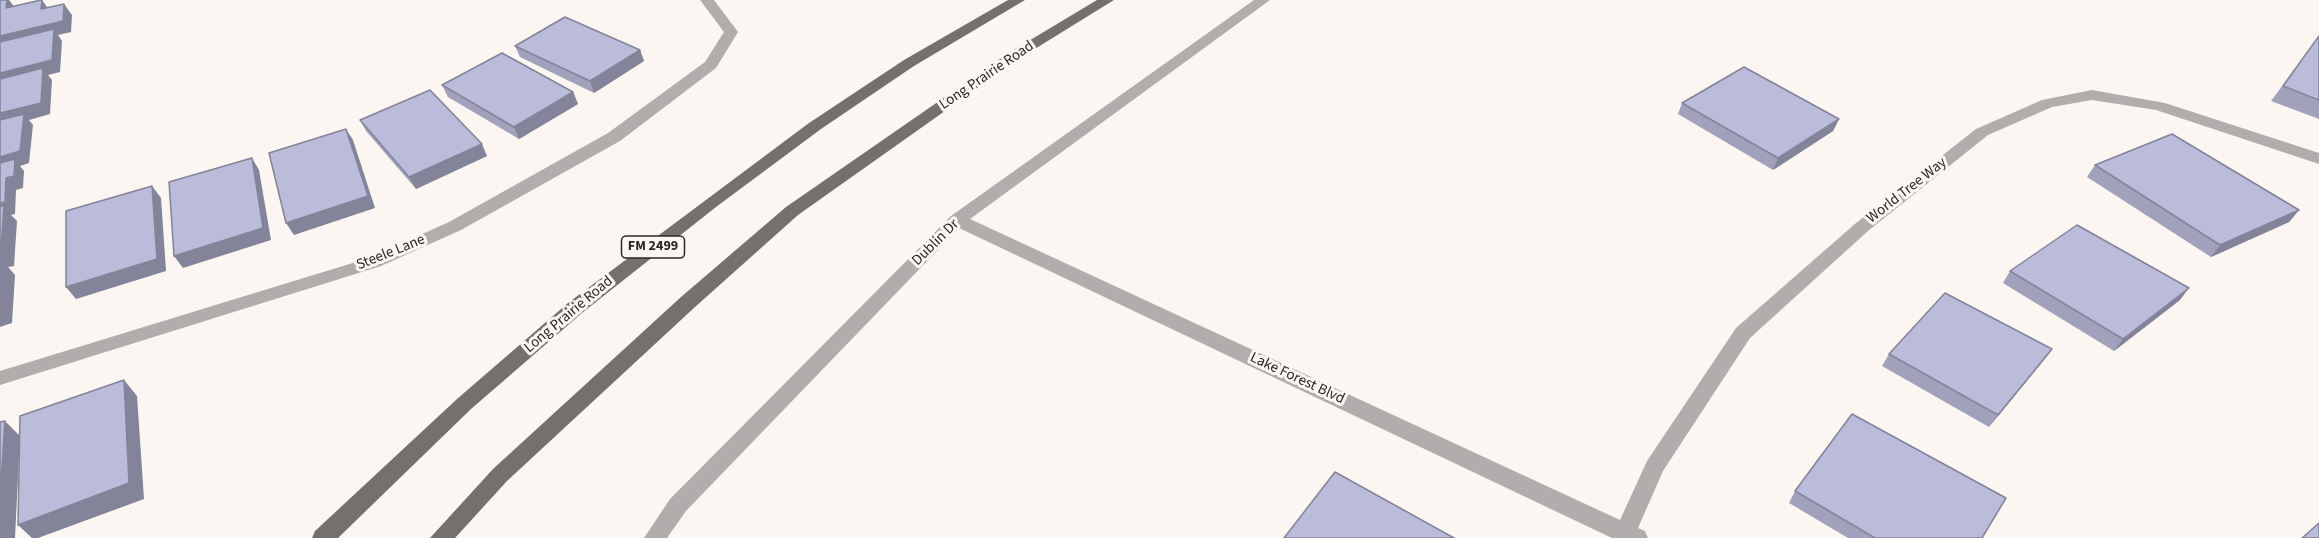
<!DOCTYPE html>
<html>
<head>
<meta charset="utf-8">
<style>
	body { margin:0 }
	canvas { display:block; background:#fcf6f2 }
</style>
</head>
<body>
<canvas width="2319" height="538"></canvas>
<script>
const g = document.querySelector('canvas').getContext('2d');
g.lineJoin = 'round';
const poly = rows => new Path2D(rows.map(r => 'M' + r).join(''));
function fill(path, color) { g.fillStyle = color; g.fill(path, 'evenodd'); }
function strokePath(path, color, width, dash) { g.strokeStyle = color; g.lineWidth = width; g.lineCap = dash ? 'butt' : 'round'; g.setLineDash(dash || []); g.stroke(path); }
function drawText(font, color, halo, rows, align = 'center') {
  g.font = font + ' "Source Sans 3",sans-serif'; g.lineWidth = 6; g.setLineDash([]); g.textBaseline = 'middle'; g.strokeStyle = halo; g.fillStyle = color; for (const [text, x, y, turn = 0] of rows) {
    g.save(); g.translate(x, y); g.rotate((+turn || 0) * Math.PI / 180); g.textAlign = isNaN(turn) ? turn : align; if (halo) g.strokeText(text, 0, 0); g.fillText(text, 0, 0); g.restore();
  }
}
fill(poly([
	[700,0,714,0,738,32,716,68,620,141,461,230,381,266,0,385,0,371,369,258,449,222,608,133,705,62,724,32,700,0],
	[1254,0,1270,0,970,219,1620,520,1647,461,1736,328,1856,223,1976,129,2042,100,2092,90,2165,103,2319,153,2319,164,2156,110,2092,100,2052,107,1988,135,1868,231,1750,338,1663,471,1638,528,1645,531,1648,538,1612,538,959,228,686,511,667,538,644,538,670,499,951,216,1254,0]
]), '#b0adac');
fill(poly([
	[1008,0,1025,0,914,66,821,129,716,207,582,313,471,409,338,538,312,538,315,531,457,399,568,303,809,123,904,60,1008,0],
	[1097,0,1114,0,1017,60,798,215,695,307,507,481,455,538,430,538,493,469,681,297,786,207,1007,54,1097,0]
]), '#75706e');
fill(poly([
	[2319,36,2319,119,2271,101],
	[515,46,640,50,644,61,594,93,520,57],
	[442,85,573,92,578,104,519,139,448,97],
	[1682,103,1839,119,1833,131,1773,170,1678,114],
	[360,120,487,156,416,189,366,131],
	[2095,165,2299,210,2289,222,2211,257,2087,177],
	[2010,271,2180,300,2114,351,2003,283],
	[2052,349,2043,361,1989,427,1882,366,1889,354],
	[1795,491,1982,538,1848,538,1789,503]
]), '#a1a1bb');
fill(poly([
	[7,0,9,0,16,9,6,8],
	[42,0,50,11,41,9],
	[64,4,72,15,71,32,58,35,62,41,60,72,48,75,52,80,50,114,29,120,33,125,29,163,20,166,24,171,23,188,16,190,15,214,11,215,17,221,14,266,8,267,15,275,12,323,0,327,0,36],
	[640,50,644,61,594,93,590,81],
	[573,92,578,104,519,139,514,127],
	[1839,119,1833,131,1773,170,1778,158],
	[346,129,353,140,375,208,294,235,286,223],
	[482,144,487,156,416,189,409,177],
	[252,158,259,170,271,240,183,268,174,256],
	[152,186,161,198,166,271,76,299,66,287],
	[2299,210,2289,222,2211,257,2220,245],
	[2189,288,2180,300,2114,351,2123,339],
	[2052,349,2043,361,1989,427,1998,415],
	[124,380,137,396,144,499,38,538,32,538,18,525],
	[5,421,20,436,15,538,0,538,0,498]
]), '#838399');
const building = poly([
	[0,0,7,0,6,8,41,0,42,0,41,9,64,4,63,21,0,36,0,0],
	[565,17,640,50,590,81,515,46,565,17],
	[54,29,52,60,0,73,0,42,54,29],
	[2319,36,2319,100,2283,86,2319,36],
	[502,53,573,92,514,127,442,85,502,53],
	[1744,67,1839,119,1778,158,1682,103,1744,67],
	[43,68,41,103,0,113,0,79,43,68],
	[430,90,482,144,409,177,360,120,430,90],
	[24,114,20,151,0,157,0,120,24,114],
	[346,129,368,196,286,223,269,153,346,129],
	[2172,134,2299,210,2220,245,2095,165,2172,134],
	[252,158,263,228,174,256,169,182,252,158],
	[15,159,14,176,6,178,5,202,0,203,0,163,15,159],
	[152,186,157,259,66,287,66,211,152,186],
	[4,205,1,250,0,250,0,207,4,205],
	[2077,225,2189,288,2123,339,2010,271,2077,225],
	[1945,293,2052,349,1998,415,1889,354,1945,293],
	[124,380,129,483,18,525,20,416,124,380],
	[1852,414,2006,498,1982,538,1875,538,1795,491,1852,414],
	[5,421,0,498,0,422,5,421],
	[1335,472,1454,538,1284,538,1335,472],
	[2319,523,2319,538,2302,538,2319,523]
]);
fill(building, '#bbbbda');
strokePath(building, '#838399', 1.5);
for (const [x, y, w] of [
	[653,247,63]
]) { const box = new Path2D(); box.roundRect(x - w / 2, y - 11, w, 22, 4.5); g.fillStyle = '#fcf6f2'; g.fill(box); strokePath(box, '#292725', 1.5); }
drawText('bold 14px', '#292725', null, [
	["FM 2499",653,247]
]);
drawText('15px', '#292725', '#fcf6f2', [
	["Long Prairie Road",987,76,-34],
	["World Tree Way",1907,191,-38],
	["Dublin Dr",936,243,-45],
	["Steele Lane",391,253,-22],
	["Long Prairie Road",569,315,-40],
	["Lake Forest Blvd",1297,379,25]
]);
</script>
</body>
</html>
